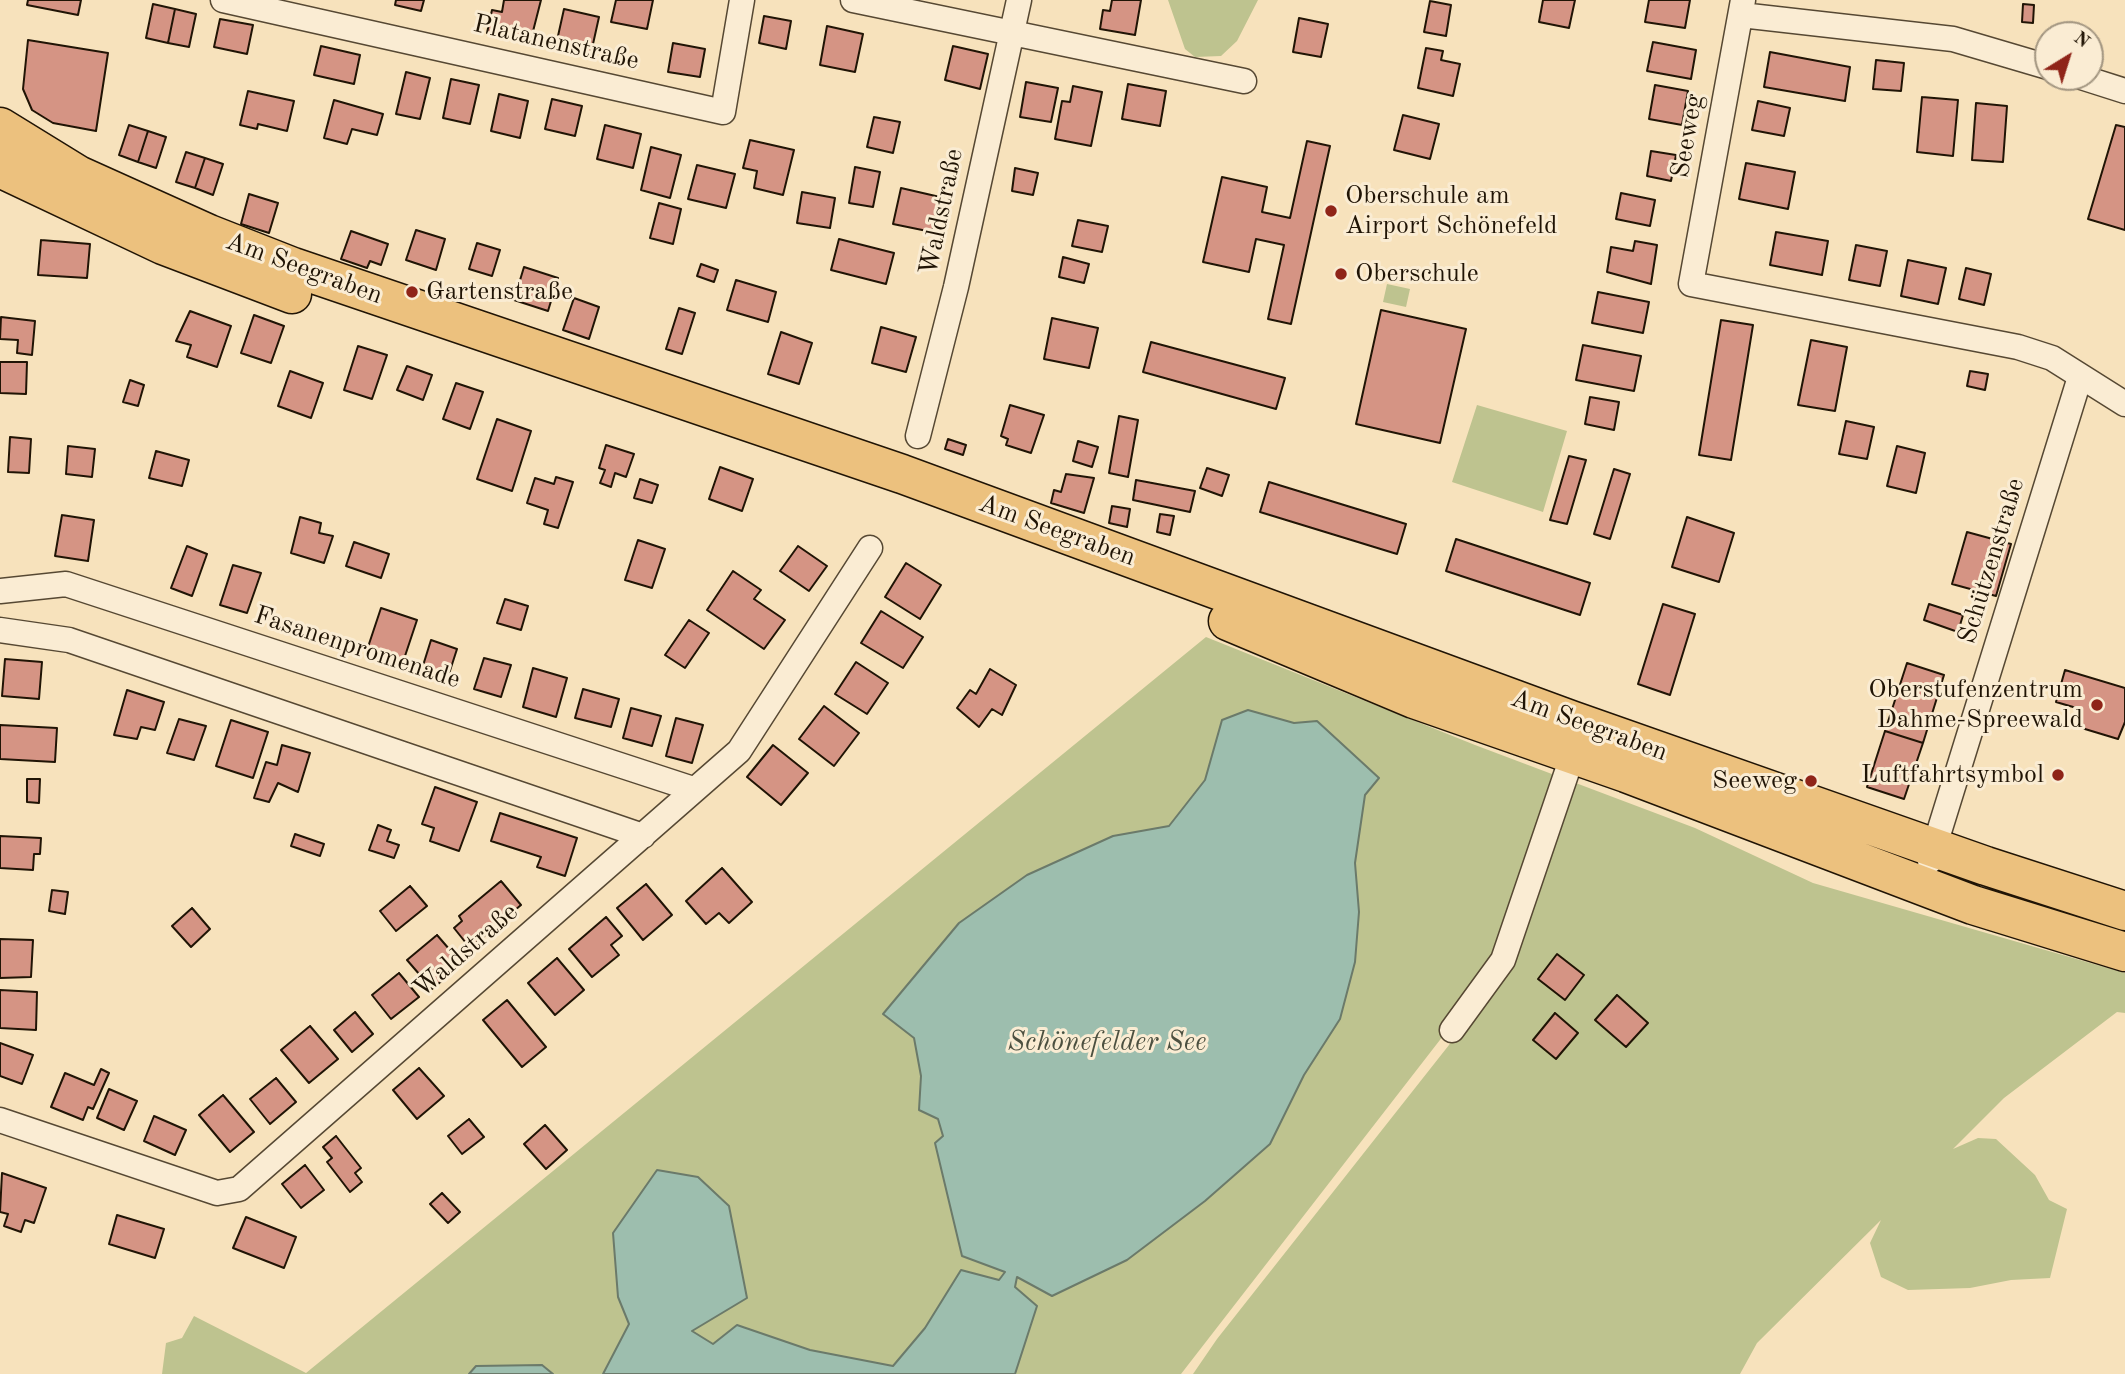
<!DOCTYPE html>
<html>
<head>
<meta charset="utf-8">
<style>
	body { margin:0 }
	#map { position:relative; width:2125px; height:1374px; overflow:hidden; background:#f7e2bc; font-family:"Old Standard TT",serif }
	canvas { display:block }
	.north { position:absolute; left:2034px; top:21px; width:70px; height:70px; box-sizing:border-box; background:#faecd3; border:2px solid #a39681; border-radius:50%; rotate:38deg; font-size:19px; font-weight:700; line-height:28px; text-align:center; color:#201405 }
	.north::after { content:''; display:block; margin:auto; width:24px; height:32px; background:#8f2418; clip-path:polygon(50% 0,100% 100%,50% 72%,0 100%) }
</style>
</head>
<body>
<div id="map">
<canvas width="2125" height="1374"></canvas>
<div class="north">N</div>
</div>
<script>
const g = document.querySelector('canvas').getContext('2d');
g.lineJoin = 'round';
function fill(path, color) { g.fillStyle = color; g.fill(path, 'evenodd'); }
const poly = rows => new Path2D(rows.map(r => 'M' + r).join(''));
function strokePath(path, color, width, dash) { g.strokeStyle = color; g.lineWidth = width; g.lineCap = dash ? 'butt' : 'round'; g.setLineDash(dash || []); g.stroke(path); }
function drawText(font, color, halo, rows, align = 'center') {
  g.font = font + ' "Old Standard TT",serif'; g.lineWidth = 6; g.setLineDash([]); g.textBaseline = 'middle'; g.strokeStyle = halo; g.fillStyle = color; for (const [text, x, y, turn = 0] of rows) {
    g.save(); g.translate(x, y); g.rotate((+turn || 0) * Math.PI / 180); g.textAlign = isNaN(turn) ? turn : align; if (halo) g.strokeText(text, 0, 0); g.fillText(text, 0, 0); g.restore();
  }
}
fill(poly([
	[1168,0,1258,0,1237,41,1221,56,1195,57,1185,49],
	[1387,284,1410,289,1406,307,1383,302],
	[1477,405,1567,431,1543,512,1452,482],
	[1206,637,1475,745,1695,828,1813,883,2125,973,2125,1013,2117,1012,2004,1098,1953,1149,1978,1138,1996,1139,2035,1175,2049,1200,2067,1209,2050,1278,2011,1280,1970,1288,1908,1290,1881,1277,1870,1243,1881,1220,1757,1343,1740,1374,1193,1374,1217,1339,1449,1045,1480,981,1443,1036,1181,1374,1015,1374,1037,1306,1015,1287,1017,1276,1304,1075,1340,1019,1359,912,1355,863,1365,794,1378,778,1317,721,1294,723,1248,710,1222,720,1205,780,1169,826,1113,836,1027,875,959,923,883,1014,914,1038,921,1076,919,1110,938,1119,943,1136,935,1143,944,1175,1005,1272,999,1281,925,1328,893,1366,810,1350,737,1325,713,1344,691,1331,733,1241,729,1206,618,1297,629,1324,603,1374,553,1374,542,1365,476,1366,469,1374,162,1374,166,1343,182,1338,194,1316,306,1373]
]), '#bec38f');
const water = poly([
	[1248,710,1294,723,1317,721,1379,778,1365,795,1355,863,1359,912,1355,962,1340,1019,1304,1075,1270,1144,1205,1201,1127,1260,1052,1296,1017,1277,1015,1287,1037,1306,1015,1374,603,1374,629,1324,618,1297,613,1233,657,1170,698,1177,729,1206,747,1298,692,1331,713,1344,737,1325,810,1350,893,1366,925,1328,961,1270,999,1280,1005,1272,962,1256,935,1143,943,1136,938,1119,919,1110,921,1076,914,1038,883,1014,959,923,1027,875,1113,836,1169,826,1205,780,1222,720,1248,710],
	[542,1365,553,1374,469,1374,476,1366,542,1365]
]);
fill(water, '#9dbeae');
strokePath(water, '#6b7a6a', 2);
const building = poly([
	[28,0,81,0,78,15,27,5,28,0],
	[396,0,424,0,421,11,395,5,396,0],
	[504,0,541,0,530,43,487,33,492,10,502,12,504,0],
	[616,0,653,0,647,29,611,22,616,0],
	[1112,0,1141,0,1135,35,1100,29,1103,10,1110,11,1112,0],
	[1543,0,1575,0,1569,28,1539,22,1543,0],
	[1649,0,1690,0,1685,28,1645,22,1649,0],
	[1430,1,1451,5,1446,36,1424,32,1430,1],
	[153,4,175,9,168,43,146,38,153,4],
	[2023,4,2034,5,2033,23,2022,22,2023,4],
	[175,9,196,14,189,47,168,43,175,9],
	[564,9,599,17,591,53,556,45,564,9],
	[764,16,791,21,786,49,759,43,764,16],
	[1299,18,1328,24,1321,57,1293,52,1299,18],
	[220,19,253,25,247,54,214,47,220,19],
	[827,26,863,34,855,72,820,65,827,26],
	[28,40,108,53,96,131,53,123,32,110,23,89,28,40],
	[1653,42,1696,50,1691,79,1647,71,1653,42],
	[673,43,705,49,700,77,668,72,673,43],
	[321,46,360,55,354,84,314,75,321,46],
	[953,46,988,54,980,89,945,80,953,46],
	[1426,48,1443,51,1441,60,1460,64,1453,96,1418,88,1426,48],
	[1770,52,1850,67,1845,101,1764,87,1770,52],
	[1876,60,1904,63,1901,91,1873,89,1876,60],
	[406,72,430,78,420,119,396,114,406,72],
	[451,79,479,85,470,124,443,118,451,79],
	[1026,82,1058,88,1051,122,1020,117,1026,82],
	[1128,84,1166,91,1160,126,1122,119,1128,84],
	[1655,85,1688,91,1682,125,1649,119,1655,85],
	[1073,86,1102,92,1091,146,1055,139,1062,101,1070,102,1073,86],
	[248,91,294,101,287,131,258,124,257,129,240,125,248,91],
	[499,94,528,101,520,138,491,131,499,94],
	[1922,97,1958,100,1953,156,1917,152,1922,97],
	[552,99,582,106,575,136,545,129,552,99],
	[334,100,383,114,377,135,352,129,347,144,324,138,334,100],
	[1758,101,1790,108,1784,136,1752,130,1758,101],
	[1976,103,2007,106,2003,162,1972,160,1976,103],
	[1403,115,1439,124,1430,159,1394,150,1403,115],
	[874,117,900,122,893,153,867,147,874,117],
	[129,125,148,131,138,162,119,155,129,125],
	[605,125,641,134,633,168,597,159,605,125],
	[2116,125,2125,127,2125,230,2088,219,2116,125],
	[148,131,166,137,156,168,138,162,148,131],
	[750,140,794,150,783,195,754,188,757,171,743,168,750,140],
	[1307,141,1330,146,1291,324,1268,319,1284,245,1256,239,1249,272,1203,262,1222,177,1267,187,1262,212,1290,218,1307,141],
	[651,147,681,155,670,198,641,190,651,147],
	[1651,151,1676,155,1671,181,1647,176,1651,151],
	[186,152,205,158,195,188,176,182,186,152],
	[205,158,223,164,213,195,195,188,205,158],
	[1746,163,1795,172,1788,209,1739,199,1746,163],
	[697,165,735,174,726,208,688,199,697,165],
	[855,167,880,172,873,207,849,203,855,167],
	[1015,168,1038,173,1033,195,1012,191,1015,168],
	[901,188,940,197,932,232,893,224,901,188],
	[802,192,835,198,830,228,797,223,802,192],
	[1621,193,1655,200,1650,226,1616,219,1621,193],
	[249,194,278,203,269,233,241,224,249,194],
	[659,203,681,209,673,244,650,238,659,203],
	[1078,220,1108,226,1102,252,1072,246,1078,220],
	[416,230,445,239,436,270,406,260,416,230],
	[351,231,388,244,381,265,370,261,367,268,341,259,351,231],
	[1776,232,1828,241,1822,275,1770,265,1776,232],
	[839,239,894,253,886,284,831,270,839,239],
	[41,240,90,244,87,278,38,275,41,240],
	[1635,241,1657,245,1651,284,1607,272,1611,247,1633,251,1635,241],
	[477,243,500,250,492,276,469,269,477,243],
	[1856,245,1887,251,1880,286,1849,280,1856,245],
	[1063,257,1089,264,1084,283,1059,277,1063,257],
	[1908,260,1946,268,1938,304,1901,296,1908,260],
	[701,264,718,270,714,282,697,276,701,264],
	[524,267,558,278,548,311,514,300,524,267],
	[1966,268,1991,274,1984,305,1959,299,1966,268],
	[736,280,776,292,768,322,727,310,736,280],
	[1598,292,1649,302,1643,333,1592,323,1598,292],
	[574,298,599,307,589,339,563,330,574,298],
	[679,308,695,313,682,354,666,349,679,308],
	[1381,310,1466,329,1440,443,1356,424,1381,310],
	[190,311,231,326,217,367,187,357,191,345,176,341,190,311],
	[254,315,284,326,271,363,241,353,254,315],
	[1,317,35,321,32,355,17,353,18,340,0,339,1,317],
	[1052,318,1098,328,1089,368,1044,359,1052,318],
	[1721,320,1753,325,1731,460,1699,455,1721,320],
	[881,327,916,337,906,372,872,363,881,327],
	[781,332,812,343,799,384,768,374,781,332],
	[1811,340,1847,347,1835,411,1798,405,1811,340],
	[1151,342,1285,378,1276,409,1143,372,1151,342],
	[1583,345,1641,356,1634,391,1576,380,1583,345],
	[358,346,387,355,372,399,344,390,358,346],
	[0,362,27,362,26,394,0,393,0,362],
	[407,366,432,375,423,400,397,390,407,366],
	[290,371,323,383,311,418,278,406,290,371],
	[1970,371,1988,374,1985,390,1967,386,1970,371],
	[130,380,144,385,138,406,123,402,130,380],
	[456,383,483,392,470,429,443,419,456,383],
	[1590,397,1619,402,1614,430,1585,424,1590,397],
	[1010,405,1044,415,1031,453,1006,445,1008,439,1001,436,1010,405],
	[1119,416,1138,420,1128,477,1109,473,1119,416],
	[497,419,531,431,512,491,477,479,497,419],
	[1846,421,1874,427,1867,459,1839,454,1846,421],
	[10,437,31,439,29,473,8,472,10,437],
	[948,439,966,445,963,455,945,449,948,439],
	[1078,441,1098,447,1092,467,1073,461,1078,441],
	[606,445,634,454,626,477,615,473,611,487,600,483,605,470,599,468,606,445],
	[68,446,95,449,92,477,66,474,68,446],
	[1897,446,1925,453,1916,493,1887,486,1897,446],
	[156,451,189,460,182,486,149,478,156,451],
	[1569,456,1586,460,1567,524,1550,520,1569,456],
	[720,467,753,479,742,511,709,499,720,467],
	[1207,468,1229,475,1222,496,1200,488,1207,468],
	[1614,469,1630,474,1610,539,1594,534,1614,469],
	[1066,474,1094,478,1084,513,1051,503,1054,490,1061,492,1066,474],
	[556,477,573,482,558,528,544,524,548,510,527,503,535,478,554,484,556,477],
	[640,479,658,485,652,503,634,498,640,479],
	[1136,480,1195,491,1190,512,1133,500,1136,480],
	[1269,482,1406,524,1397,554,1260,512,1269,482],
	[1112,506,1130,509,1127,527,1109,523,1112,506],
	[1160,514,1174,516,1170,535,1157,532,1160,514],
	[62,515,94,520,88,561,55,556,62,515],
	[300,517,321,523,319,533,333,536,324,563,291,553,300,517],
	[1687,517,1734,533,1719,582,1672,567,1687,517],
	[1967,532,2011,544,1996,596,1952,584,1967,532],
	[1456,539,1590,583,1580,615,1446,571,1456,539],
	[638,540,665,549,652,588,625,580,638,540],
	[354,542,389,554,381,578,346,566,354,542],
	[187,546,207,554,192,596,171,588,187,546],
	[798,546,827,566,809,591,780,571,798,546],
	[906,563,941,585,920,619,885,597,906,563],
	[233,565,261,573,247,613,220,605,233,565],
	[733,571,761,590,754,599,785,620,764,649,707,610,733,571],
	[505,599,528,606,521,630,497,623,505,599],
	[1663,604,1695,614,1670,695,1638,684,1663,604],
	[1929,604,1963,615,1958,632,1924,620,1929,604],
	[381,608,417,620,402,665,366,653,381,608],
	[881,611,923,637,903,668,861,643,881,611],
	[689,620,709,633,685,668,665,655,689,620],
	[431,640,457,649,447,680,421,672,431,640],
	[484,658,511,665,501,697,474,689,484,658],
	[5,659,42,662,39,699,2,696,5,659],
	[856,662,888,683,867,714,835,694,856,662],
	[1907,663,1944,675,1923,743,1885,731,1907,663],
	[533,668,567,678,556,717,523,707,533,668],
	[990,669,1016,685,1002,715,992,709,979,727,957,708,970,690,976,694,990,669],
	[2065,670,2125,688,2125,722,2118,739,2075,726,2080,709,2056,702,2065,670],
	[583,689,619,699,611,727,575,718,583,689],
	[127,690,164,702,155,730,141,727,137,739,114,735,127,690],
	[824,706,859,733,834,766,799,739,824,706],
	[631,708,661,716,652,746,623,738,631,708],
	[676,718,703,725,692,763,666,756,676,718],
	[179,719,206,726,194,760,167,753,179,719],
	[231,720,268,732,253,778,216,766,231,720],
	[0,725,57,728,55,762,0,759,0,725],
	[1885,731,1923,743,1904,799,1867,787,1885,731],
	[282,745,310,753,298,792,278,783,269,802,254,798,266,762,277,765,282,745],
	[773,745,808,773,781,805,747,777,773,745],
	[27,779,40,779,39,803,27,802,27,779],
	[435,787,477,802,459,851,430,841,434,828,422,824,435,787],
	[500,813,577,838,565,876,537,867,541,857,491,841,500,813],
	[378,825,391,830,387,841,399,845,394,858,369,850,378,825],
	[295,834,324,844,320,856,291,846,295,834],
	[0,836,41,838,40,854,34,854,33,870,0,868,0,836],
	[722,868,752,902,729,923,719,913,706,924,686,901,722,868],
	[501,881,521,905,470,948,454,928,462,921,459,916,501,881],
	[646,884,672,915,643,940,617,908,646,884],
	[410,886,427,906,396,931,380,911,410,886],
	[52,890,68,892,65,914,49,911,52,890],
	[192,908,210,929,191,947,172,926,192,908],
	[606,917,622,936,611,945,619,955,592,977,569,949,606,917],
	[437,935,462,964,432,989,407,960,437,935],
	[0,939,33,940,31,977,0,978,0,939],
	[1557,954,1584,975,1565,1000,1538,979,1557,954],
	[557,958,584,990,555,1015,528,983,557,958],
	[399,973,419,997,391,1019,372,995,399,973],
	[0,990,37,992,36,1030,0,1028,0,990],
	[1617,995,1648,1023,1626,1047,1595,1020,1617,995],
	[507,1000,546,1047,522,1067,483,1020,507,1000],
	[355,1012,373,1034,352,1052,334,1030,355,1012],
	[1555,1013,1578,1033,1556,1059,1533,1040,1555,1013],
	[310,1026,338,1059,309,1083,281,1050,310,1026],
	[0,1043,33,1055,22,1084,0,1076,0,1043],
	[419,1068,444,1096,417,1119,393,1090,419,1068],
	[101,1069,109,1073,93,1109,88,1107,83,1120,51,1107,65,1073,94,1085,101,1069],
	[276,1078,296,1102,270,1124,250,1099,276,1078],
	[109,1089,137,1101,124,1130,97,1118,109,1089],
	[223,1095,254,1132,230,1152,199,1115,223,1095],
	[154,1116,186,1130,175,1155,144,1141,154,1116],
	[469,1119,484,1137,462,1154,448,1136,469,1119],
	[545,1125,567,1150,546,1169,524,1144,545,1125],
	[336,1136,361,1168,355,1173,362,1182,350,1192,327,1162,332,1158,323,1147,336,1136],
	[305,1165,324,1190,301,1208,282,1184,305,1165],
	[2,1173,46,1188,34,1223,25,1220,21,1232,4,1226,8,1214,0,1212,2,1173],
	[442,1193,460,1212,448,1223,430,1204,442,1193],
	[117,1215,164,1229,155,1258,109,1244,117,1215],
	[246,1217,296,1237,284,1268,233,1248,246,1217]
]);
fill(building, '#d59484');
strokePath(building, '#201405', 2);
const street = poly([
	[223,0,723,112,742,0],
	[853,0,1244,81],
	[1743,0,1691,284,2018,347,2052,358,2125,404],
	[1741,15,1953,39,2048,67],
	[2081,77,2125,91],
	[918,436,956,287,1019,0],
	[0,591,66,584,693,789],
	[0,630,69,640,643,836],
	[1930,861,2080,377],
	[1452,1030,1503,960,1573,754],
	[0,1120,217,1193,239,1189,739,751,870,548]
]);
const primary = poly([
	[0,127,78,175,209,234,293,267,902,474,1571,720,1986,866,2125,911],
	[0,168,163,245,292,294],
	[1228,621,1414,699,1626,773,1973,905,2125,952]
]);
strokePath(street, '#564833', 27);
strokePath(primary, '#201405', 41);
strokePath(street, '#faecd3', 24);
strokePath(primary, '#ecc17e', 38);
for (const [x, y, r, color] of [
	[1331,211,7,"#8f2418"],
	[1341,274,7,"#8f2418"],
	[412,292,7,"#8f2418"],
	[2097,705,7,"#8f2418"],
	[2058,775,7,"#8f2418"],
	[1811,781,7,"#8f2418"]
]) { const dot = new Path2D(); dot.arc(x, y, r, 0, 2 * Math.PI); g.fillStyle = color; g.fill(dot); strokePath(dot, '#faecd3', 2.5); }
drawText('26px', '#201405', '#faecd3', [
	["Platanenstraße",556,43,13],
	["Seeweg",1688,136,-80],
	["Waldstraße",942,212,-78],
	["Am Seegraben",304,269,20],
	["Am Seegraben",1057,531,20],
	["Schützenstraße",1992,561,-73],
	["Fasanenpromenade",357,648,18],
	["Am Seegraben",1589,726,20],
	["Waldstraße",466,951,-41]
]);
drawText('26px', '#201405', '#faecd3', [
	["Oberschule am",1345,196],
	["Airport Schönefeld",1345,226],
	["Oberschule",1355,274],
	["Gartenstraße",426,292],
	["Oberstufenzentrum",2083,690,"right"],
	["Dahme-Spreewald",2083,720,"right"],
	["Luftfahrtsymbol",2044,775,"right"],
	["Seeweg",1797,781,"right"]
], 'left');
drawText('italic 28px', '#4c5040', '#faecd3', [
	["Schönefelder See",1107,1043]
]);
</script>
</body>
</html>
